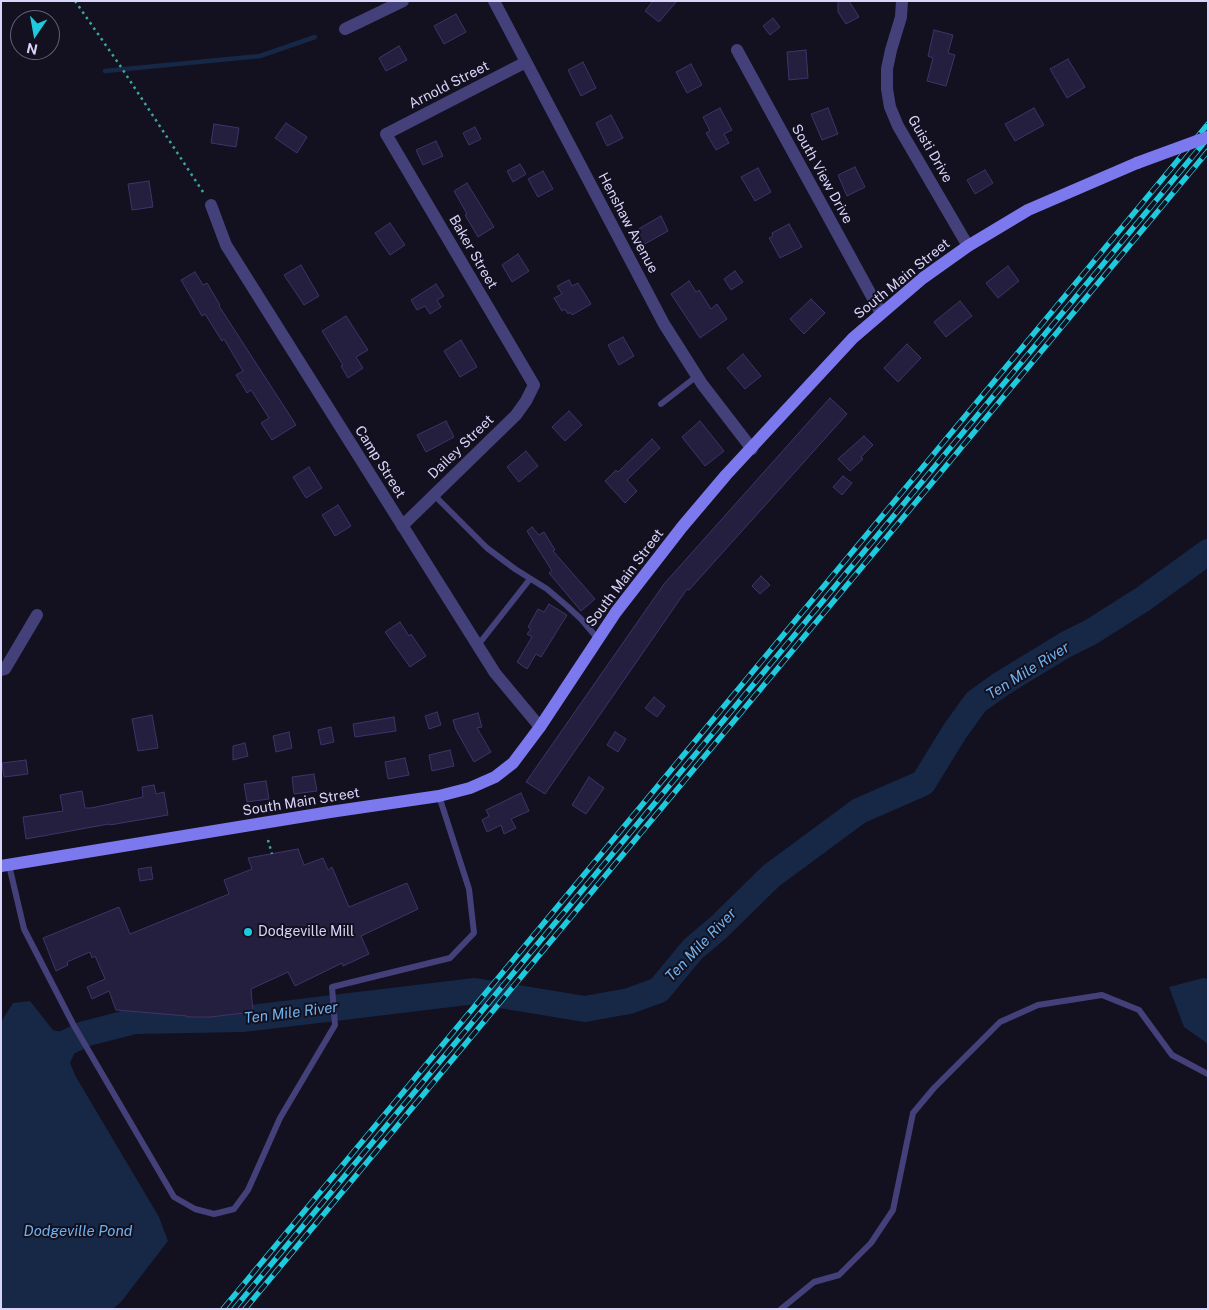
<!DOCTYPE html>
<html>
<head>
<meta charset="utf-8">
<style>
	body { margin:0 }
	#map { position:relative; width:1209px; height:1310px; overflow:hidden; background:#131020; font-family:"Public Sans",sans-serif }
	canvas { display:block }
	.frame { position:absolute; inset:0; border:2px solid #d9d5fa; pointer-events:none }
	.north { position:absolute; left:10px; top:10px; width:50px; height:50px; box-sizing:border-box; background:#131020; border:1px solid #625f77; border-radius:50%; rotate:192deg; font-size:14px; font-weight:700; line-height:20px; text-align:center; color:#d9d5fa }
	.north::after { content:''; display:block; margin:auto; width:18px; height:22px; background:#1dcade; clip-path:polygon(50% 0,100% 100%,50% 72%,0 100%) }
</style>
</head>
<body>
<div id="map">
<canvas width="1209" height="1310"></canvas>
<div class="frame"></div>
<div class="north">N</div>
</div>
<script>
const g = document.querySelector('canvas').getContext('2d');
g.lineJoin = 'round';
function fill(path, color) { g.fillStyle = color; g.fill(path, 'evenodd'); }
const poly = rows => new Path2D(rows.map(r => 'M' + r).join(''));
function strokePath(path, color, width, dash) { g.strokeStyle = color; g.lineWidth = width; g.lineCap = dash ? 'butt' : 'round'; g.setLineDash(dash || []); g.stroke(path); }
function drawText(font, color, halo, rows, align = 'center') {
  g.font = font + ' "Public Sans",sans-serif'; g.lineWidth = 4; g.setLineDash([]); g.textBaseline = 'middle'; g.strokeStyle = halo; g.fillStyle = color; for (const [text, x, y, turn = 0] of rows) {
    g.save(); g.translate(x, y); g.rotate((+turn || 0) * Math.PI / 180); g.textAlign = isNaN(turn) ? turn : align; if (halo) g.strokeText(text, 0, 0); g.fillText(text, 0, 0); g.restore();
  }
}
fill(poly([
	[1203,978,1208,979,1208,1044,1184,1027,1169,987],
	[30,1001,53,1030,62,1032,81,1025,91,1045,76,1050,70,1063,76,1077,159,1217,168,1241,121,1302,113,1309,1,1309,1,1022,13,1003]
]), '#162845');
strokePath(poly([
	[105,71,260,56,315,37]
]), '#162845', 4.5);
strokePath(poly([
	[1,1085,58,1047,84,1034,135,1021,243,1019,475,991,585,1009,629,1001,659,990,693,949,719,927,771,876,859,811,923,783,955,731,976,702,1001,684,1065,645,1091,632,1143,599,1208,552]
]), '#162845', 26);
const building = poly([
	[653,1,677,1,659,22,645,11,653,1],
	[838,1,849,1,859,17,846,24,838,12,838,1],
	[456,14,466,32,444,44,434,26,456,14],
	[773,18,780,27,770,35,763,26,773,18],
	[934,30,953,35,948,53,955,55,946,86,927,81,933,58,928,56,934,30],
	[399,46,407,60,386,71,379,58,399,46],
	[806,50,808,78,789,80,787,52,806,50],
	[1068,59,1085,87,1067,98,1050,69,1068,59],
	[583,62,596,88,581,96,568,70,583,62],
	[691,64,702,85,687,93,676,72,691,64],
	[720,108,732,130,724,134,729,143,716,150,706,133,710,131,703,117,720,108],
	[828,108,838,134,822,140,811,114,828,108],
	[1034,108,1044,125,1015,141,1005,124,1034,108],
	[611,115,623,138,607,146,596,123,611,115],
	[286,123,307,137,297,153,275,138,286,123],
	[214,124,239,128,236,147,211,143,214,124],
	[475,127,481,139,469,145,463,133,475,127],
	[436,141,443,156,423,165,416,150,436,141],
	[520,164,526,174,513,182,507,171,520,164],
	[855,167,865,187,847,196,838,175,855,167],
	[758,168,771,192,755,201,741,177,758,168],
	[985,170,993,183,975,194,967,180,985,170],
	[543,171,553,189,538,197,528,179,543,171],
	[149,181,153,207,132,210,128,184,149,181],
	[467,183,494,227,478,237,465,215,467,214,454,191,467,183],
	[661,216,668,231,643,245,635,231,661,216],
	[390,223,405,245,390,255,375,233,390,223],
	[789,224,802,247,780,258,769,238,773,236,772,233,789,224],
	[518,254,529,271,512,282,502,265,518,254],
	[301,265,319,296,304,305,284,275,301,265],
	[1008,266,1019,281,998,298,986,283,1008,266],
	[735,271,743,282,731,290,724,279,735,271],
	[195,272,203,285,207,283,220,305,219,306,296,425,272,440,261,423,269,418,251,390,247,393,243,386,236,375,243,371,224,339,222,341,205,314,202,316,181,280,195,272],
	[569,280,572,286,578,283,591,304,572,315,570,312,568,314,565,309,562,311,554,298,562,294,557,286,569,280],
	[689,281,696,292,699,290,711,309,717,304,727,319,700,338,671,294,689,281],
	[436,284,444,296,437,300,441,307,430,314,425,306,417,310,411,300,436,284],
	[811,299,825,313,804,334,790,319,811,299],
	[960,301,972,316,946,337,934,322,960,301],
	[346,316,368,350,356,357,363,368,348,378,341,366,343,365,322,331,346,316],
	[623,337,634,356,619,365,608,345,623,337],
	[461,340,477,367,460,377,444,351,461,340],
	[907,344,921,358,898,382,884,368,907,344],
	[743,354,761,376,745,389,727,368,743,354],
	[830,398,847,414,689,590,687,589,545,794,526,782,664,584,830,398],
	[569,411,582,425,565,441,552,427,569,411],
	[446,421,454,437,426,452,417,435,446,421],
	[700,421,724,451,705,466,682,437,700,421],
	[864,436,873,445,861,457,863,459,850,471,838,459,864,436],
	[652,439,660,448,627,480,637,491,625,503,605,481,616,470,618,472,652,439],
	[526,451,538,466,519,482,507,467,526,451],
	[309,467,322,488,306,498,293,477,309,467],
	[843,476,852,483,842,495,833,487,843,476],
	[338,505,351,526,335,536,322,515,338,505],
	[532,527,539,535,544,532,555,550,553,551,595,599,581,611,549,573,552,571,527,531,532,527],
	[761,576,770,585,760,594,752,586,761,576],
	[549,604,567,615,541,657,536,654,527,669,517,662,532,637,527,634,531,629,528,627,538,609,544,612,549,604],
	[400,622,409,636,411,634,426,656,410,667,385,632,400,622],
	[654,697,665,706,657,717,645,708,654,697],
	[437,712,441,725,429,729,425,716,437,712],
	[478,713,482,727,477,728,491,752,474,762,456,730,453,720,478,713],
	[152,715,158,748,138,751,132,719,152,715],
	[394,717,396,731,355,737,353,724,394,717],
	[331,727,334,742,321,745,318,730,331,727],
	[289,732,292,748,276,752,273,736,289,732],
	[615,732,626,739,618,752,607,745,615,732],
	[245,743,248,756,233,760,233,746,245,743],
	[450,750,454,766,432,771,429,755,450,750],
	[405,758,409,775,388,779,385,762,405,758],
	[26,760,28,774,4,777,2,763,26,760],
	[314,774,317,791,294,794,292,777,314,774],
	[589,777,604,788,586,814,572,805,589,777],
	[266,781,269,799,247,802,244,784,266,781],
	[154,785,156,794,164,792,168,815,110,825,109,824,26,839,23,817,63,811,60,795,82,791,85,808,91,808,143,797,142,787,154,785],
	[521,793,529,811,511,819,516,828,504,834,501,825,487,832,482,820,489,816,486,810,521,793],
	[298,849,304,865,323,858,328,870,332,867,349,907,407,883,418,909,361,936,369,954,343,966,342,963,295,986,288,972,251,989,253,1012,210,1017,187,1017,187,1016,116,1010,109,991,92,999,87,987,105,979,95,956,92,958,90,952,67,962,68,965,56,971,43,938,119,907,130,934,229,894,224,880,252,869,248,858,298,849],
	[151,867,153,879,140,881,138,869,151,867]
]);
fill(building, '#251f3f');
strokePath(building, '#3e3468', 1);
strokePath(poly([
	[75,1,121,67,205,195],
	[268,840,272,854]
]), '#3da59f', 2.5, [2.5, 4]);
strokePath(poly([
	[661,404,697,376],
	[434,495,487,548,515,569,547,589,567,606,581,619,598,639],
	[478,645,530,579],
	[9,865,24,929,73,1024,174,1197,195,1209,214,1214,234,1209,248,1190,280,1118,335,1025,332,987,450,958,474,933,469,889,439,796],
	[781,1309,814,1282,839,1275,871,1243,893,1210,913,1113,934,1088,1000,1022,1038,1005,1102,995,1139,1010,1172,1055,1208,1074]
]), '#44417a', 6);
strokePath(poly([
	[494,1,664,324,702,384,752,449],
	[902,1,901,17,891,50,887,69,887,89,890,107,898,126,968,246],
	[345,29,403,1],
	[737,50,881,313],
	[211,205,226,245,495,673,540,727],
	[402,526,516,415,526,401,534,385,386,134,526,62],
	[1,670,5,669,37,615]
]), '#44417a', 12);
strokePath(poly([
	[1,866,330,812,439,796,470,788,495,777,513,763,540,727,616,612,682,527,726,475,853,338,923,278,968,246,1028,210,1137,163]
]), '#7c78ee', 12);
const rail = poly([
	[223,1309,1208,124],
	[234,1309,1208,138],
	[245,1309,1208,151]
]);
strokePath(rail, '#1dcade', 5.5);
strokePath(rail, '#131020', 4, [11]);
strokePath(poly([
	[1137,163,1208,137]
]), '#7c78ee', 12);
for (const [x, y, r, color] of [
	[248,932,5,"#1dcade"]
]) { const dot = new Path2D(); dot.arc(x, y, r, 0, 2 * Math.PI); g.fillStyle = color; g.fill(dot); strokePath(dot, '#131020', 2); }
drawText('14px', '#d9d5fa', '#131020', [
	["Arnold Street",449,85,-27],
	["Guisti Drive",930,149,60],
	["South View Drive",822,174,61],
	["Henshaw Avenue",628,223,62],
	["Baker Street",473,252,60],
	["South Main Street",902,279,-39],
	["Dailey Street",461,447,-44],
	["Camp Street",380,462,58],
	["South Main Street",625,578,-53],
	["South Main Street",301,802,-9]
]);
drawText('14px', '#d9d5fa', '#131020', [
	["Dodgeville Mill",258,932]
], 'left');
drawText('italic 15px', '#70b2ed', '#131020', [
	["Ten Mile River",1028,671,-32],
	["Ten Mile River",701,945,-46],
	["Ten Mile River",291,1013,-7],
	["Dodgeville Pond",78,1231]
]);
</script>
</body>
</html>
